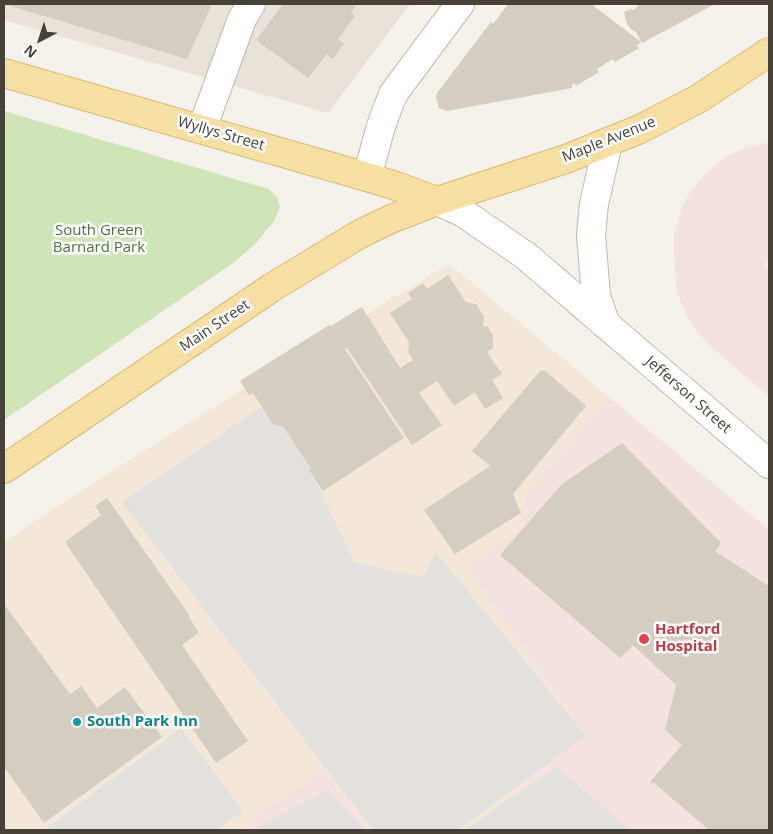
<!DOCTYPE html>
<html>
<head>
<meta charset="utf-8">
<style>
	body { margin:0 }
	#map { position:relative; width:773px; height:834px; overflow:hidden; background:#f4f1ea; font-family:"Open Sans",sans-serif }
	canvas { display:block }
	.frame { position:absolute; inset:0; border:5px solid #474239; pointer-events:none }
	.north { position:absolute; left:15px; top:15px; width:50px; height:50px; -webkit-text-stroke:4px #fff; paint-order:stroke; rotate:220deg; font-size:14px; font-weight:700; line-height:20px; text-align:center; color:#474239 }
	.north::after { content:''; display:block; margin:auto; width:18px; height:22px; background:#474239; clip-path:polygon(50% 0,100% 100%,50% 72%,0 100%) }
</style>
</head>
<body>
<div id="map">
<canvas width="773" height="834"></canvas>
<div class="frame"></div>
<div class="north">N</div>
</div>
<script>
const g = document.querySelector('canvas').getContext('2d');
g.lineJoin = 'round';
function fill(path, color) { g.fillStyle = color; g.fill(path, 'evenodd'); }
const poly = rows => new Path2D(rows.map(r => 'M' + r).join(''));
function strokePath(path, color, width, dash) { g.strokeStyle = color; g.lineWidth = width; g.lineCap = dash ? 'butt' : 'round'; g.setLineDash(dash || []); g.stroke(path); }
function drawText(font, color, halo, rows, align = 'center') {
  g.font = font + ' "Open Sans",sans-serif'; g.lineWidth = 5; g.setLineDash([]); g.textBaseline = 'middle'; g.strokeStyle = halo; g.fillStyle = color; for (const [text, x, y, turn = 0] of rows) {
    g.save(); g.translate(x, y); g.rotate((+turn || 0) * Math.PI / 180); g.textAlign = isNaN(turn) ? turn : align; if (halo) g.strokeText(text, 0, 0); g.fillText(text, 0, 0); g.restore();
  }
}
fill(poly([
	[4,4,410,4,328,113,4,20]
]), '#e7e3d9');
fill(poly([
	[449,264,610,398,526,495,518,528,467,567,586,736,466,830,366,830,323,769,237,830,4,830,4,543,42,516,180,428]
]), '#f3e8d8');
fill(poly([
	[769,142,769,259,764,265,769,269,769,396,712,348,698,333,686,314,677,293,674,255,674,235,683,204,693,188,706,173,726,157,745,148],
	[610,398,769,530,769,830,466,830,586,736,467,567,518,528,526,495],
	[323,769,366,830,237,830,252,819]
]), '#f3e2df');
fill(poly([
	[4,111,269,189,277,197,280,207,274,221,256,243,236,261,4,420]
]), '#cfe4b7');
fill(poly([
	[276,397,354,562,423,577,436,552,586,736,458,830,373,830,122,502],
	[181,728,243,811,217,830,44,830],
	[557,767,630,830,464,830],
	[328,790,366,830,261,830,258,827]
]), '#e3e1de');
fill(poly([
	[4,4,212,4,187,59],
	[283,4,357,4,351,12,355,16,338,39,344,44,333,59,327,54,308,78,256,40],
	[508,4,591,4,641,42,637,45,639,48,615,62,613,59,597,69,599,72,576,86,574,82,572,85,572,88,447,111,439,108,436,98,437,93,491,22,493,24],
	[639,4,715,4,642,43,636,32,632,30,627,24,624,12,631,9,634,10],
	[448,275,466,302,476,304,484,316,483,326,489,327,489,330,493,335,493,348,487,352,502,374,492,380,503,398,485,409,475,392,454,406,437,381,419,393,442,425,412,445,347,348,345,349,404,438,323,491,309,470,311,469,283,426,273,424,253,393,249,395,240,381,329,325,331,326,362,307,400,368,413,360,408,352,409,342,390,313,412,299,408,293,423,283,427,289],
	[541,370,543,371,544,370,586,406,513,494,521,513,455,554,424,510,490,466,472,451],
	[622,443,721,543,715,551,769,586,769,830,709,830,653,782,652,784,650,782,682,745,665,730,676,685,633,645,620,658,500,555,562,484],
	[107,498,190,616,189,617,199,633,182,645,248,741,216,763,65,542,101,515,95,506],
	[4,604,70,694,81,686,97,708,125,687,162,737,44,823,4,767]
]), '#d4cdc1');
const minor = poly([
	[202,129,242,19,251,4],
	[367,177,381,126,393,94,460,4],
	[437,201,462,212,526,256,769,464],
	[606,325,596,296,591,235,594,204,608,143]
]);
const major = poly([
	[4,73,367,177,396,186,437,201],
	[4,469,271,288,358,235,391,219,437,201,566,159,640,129,698,99,769,52]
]);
strokePath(minor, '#bfb9ae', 30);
strokePath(major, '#dabc72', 30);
strokePath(minor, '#fff', 28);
strokePath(major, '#f6dfa2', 28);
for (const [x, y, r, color] of [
	[644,639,6,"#e0444e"],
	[77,722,5,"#0f9aa8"]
]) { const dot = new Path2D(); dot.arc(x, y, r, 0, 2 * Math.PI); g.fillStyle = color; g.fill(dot); strokePath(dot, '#fff', 2); }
drawText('15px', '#474239', '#fff', [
	["Wyllys Street",221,134,16],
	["Maple Avenue",609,140,-22],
	["Main Street",215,326,-34],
	["Jefferson Street",688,395,41]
]);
drawText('15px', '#497431', '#fff', [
	["South Green",99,231],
	["Barnard Park",99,248]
]);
drawText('bold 15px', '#be3a42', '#fff', [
	["Hartford",655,630],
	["Hospital",655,647]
], 'left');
drawText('bold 15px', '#0d838f', '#fff', [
	["South Park Inn",87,722]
], 'left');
</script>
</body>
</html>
